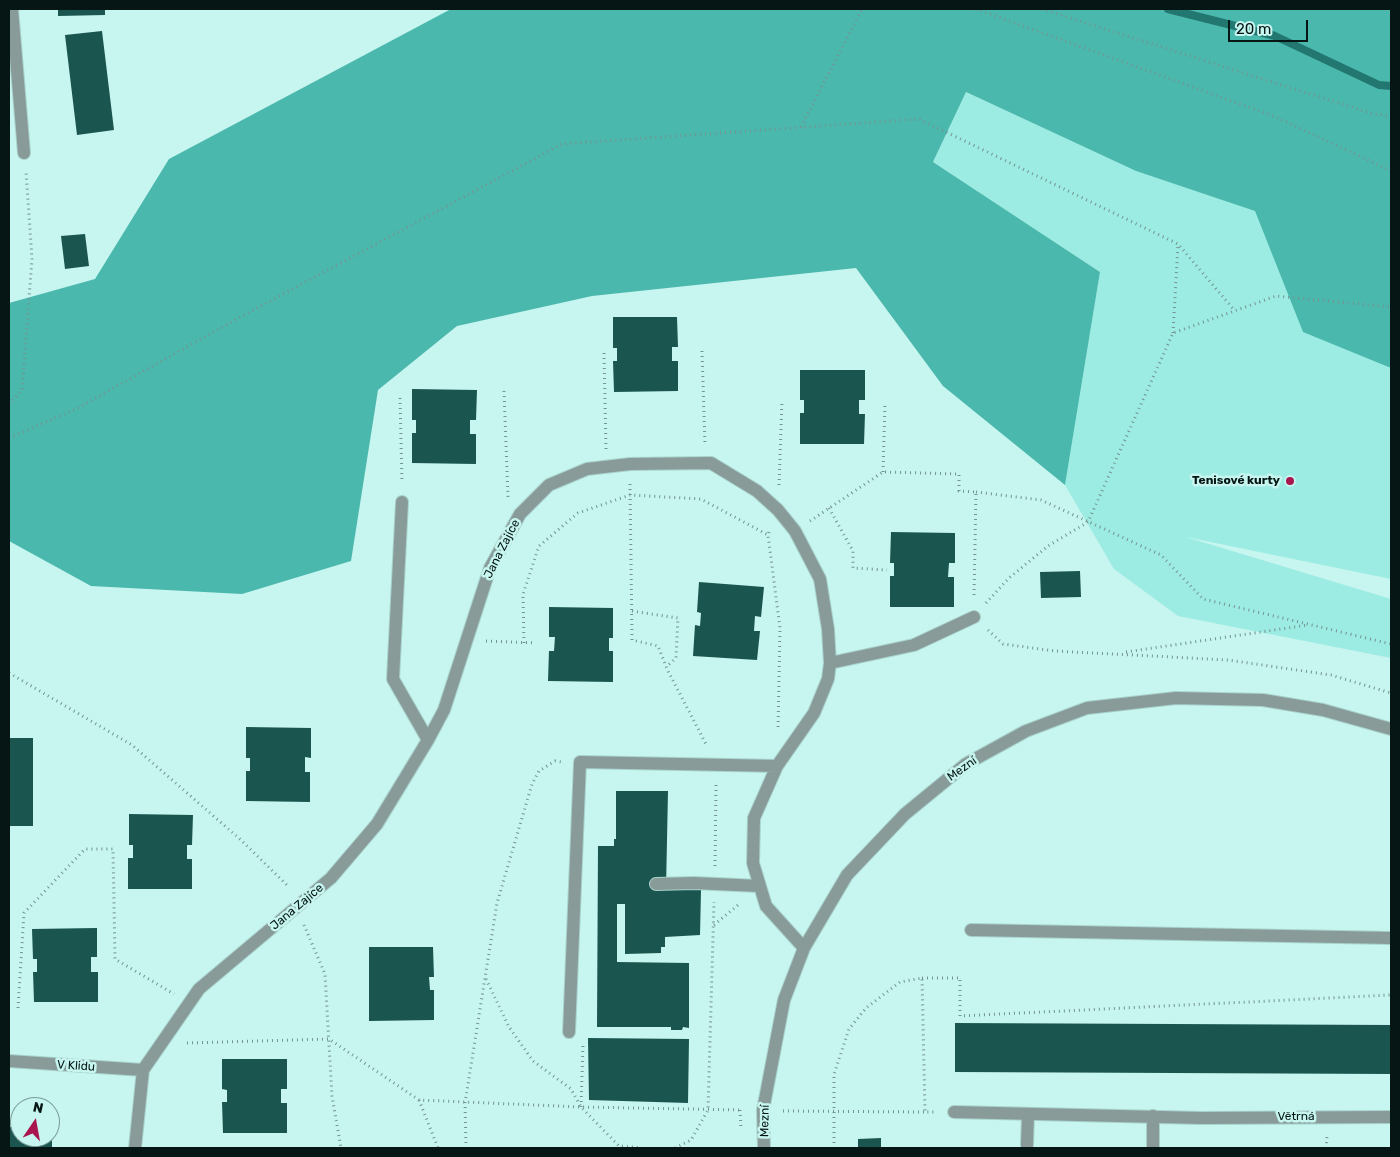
<!DOCTYPE html>
<html>
<head>
<meta charset="utf-8">
<style>
	body { margin:0 }
	#map { position:relative; width:1400px; height:1157px; overflow:hidden; background:#c7f5ef; font-family:Rubik,sans-serif }
	canvas { display:block }
	.frame { position:absolute; inset:0; border:10px solid #051614; pointer-events:none }
	.north { position:absolute; left:10px; top:1097px; width:50px; height:50px; box-sizing:border-box; background:#c7f5ef; border:1px solid #799c97; border-radius:50%; rotate:12deg; font-size:14px; font-weight:700; line-height:20px; text-align:center; color:#051614 }
	.north::after { content:''; display:block; margin:auto; width:18px; height:22px; background:#a9164d; clip-path:polygon(50% 0,100% 100%,50% 72%,0 100%) }
	.scale { position:absolute; left:1228px; top:20px; width:80px; height:22px; box-sizing:border-box; border:2px solid #051614; border-top:0; padding-left:6px; font-size:15px; line-height:18px; white-space:nowrap; color:#051614; -webkit-text-stroke:4px #c7f5ef; paint-order:stroke }
</style>
</head>
<body>
<div id="map">
<canvas width="1400" height="1157"></canvas>
<div class="frame"></div>
<div class="north">N</div>
<div class="scale">20 m</div>
</div>
<script>
const g = document.querySelector('canvas').getContext('2d');
g.lineJoin = 'round';
function fill(path, color) { g.fillStyle = color; g.fill(path, 'evenodd'); }
const poly = rows => new Path2D(rows.map(r => 'M' + r).join(''));
function strokePath(path, color, width, dash) { g.strokeStyle = color; g.lineWidth = width; g.lineCap = dash ? 'butt' : 'round'; g.setLineDash(dash || []); g.stroke(path); }
function drawText(font, color, halo, rows, align = 'center') {
  g.font = font + ' Rubik,sans-serif'; g.lineWidth = 5; g.setLineDash([]); g.textBaseline = 'middle'; g.strokeStyle = halo; g.fillStyle = color; for (const [text, x, y, turn = 0] of rows) {
    g.save(); g.translate(x, y); g.rotate((+turn || 0) * Math.PI / 180); g.textAlign = isNaN(turn) ? turn : align; if (halo) g.strokeText(text, 0, 0); g.fillText(text, 0, 0); g.restore();
  }
}
fill(poly([
	[966,92,1136,171,1391,255,1391,579,1186,537,1391,599,1391,658,1178,616,1114,569,1065,485,1100,272,933,162]
]), '#9dece3');
fill(poly([
	[451,9,1391,9,1391,368,1303,332,1255,211,1136,171,966,92,933,162,1100,272,1065,485,943,386,856,268,592,296,457,326,378,390,351,561,242,594,91,586,9,541,9,303,95,279,169,159]
]), '#4bb8ae');
strokePath(poly([
	[1168,9,1275,36,1379,85,1391,86]
]), '#227770', 8);
fill(poly([
	[58,9,105,9,105,15,58,16],
	[102,31,114,130,77,135,65,35],
	[85,234,89,266,65,269,61,236],
	[613,317,677,317,678,347,672,347,672,361,678,361,678,391,614,392,613,361,617,361,617,348,613,348],
	[800,370,865,370,865,400,859,400,859,414,865,414,864,444,800,444,800,413,804,413,804,400,800,400],
	[412,389,477,390,476,420,470,420,470,434,476,434,476,464,412,463,412,433,416,433,416,420,412,420],
	[891,532,955,533,955,563,949,563,948,577,954,577,954,607,890,607,890,576,894,576,894,563,890,563],
	[1080,571,1081,597,1041,598,1040,572],
	[699,582,764,587,761,617,755,616,754,631,760,631,757,660,693,656,695,625,700,626,701,613,697,612],
	[549,607,613,608,613,638,609,638,609,651,613,651,613,682,548,681,549,651,554,651,555,637,549,637],
	[246,727,311,728,311,758,305,757,305,772,310,772,310,802,246,801,246,771,250,771,250,758,246,758],
	[9,738,33,738,33,826,9,826],
	[616,791,668,791,666,889,701,890,700,935,665,937,665,947,661,947,661,953,625,954,625,904,617,904,617,962,689,963,689,1028,683,1027,682,1030,671,1030,671,1027,597,1027,598,846,614,846,614,839,616,839],
	[129,814,193,815,192,845,187,845,187,859,192,859,192,889,128,889,128,858,133,858,133,845,129,845],
	[97,928,97,957,91,957,91,972,98,972,98,1002,34,1002,33,972,37,972,37,959,33,959,32,929],
	[369,947,433,947,434,977,429,977,430,990,434,990,434,1020,369,1021],
	[955,1023,1391,1025,1391,1074,955,1072],
	[588,1038,689,1039,688,1103,589,1100],
	[222,1059,287,1059,287,1089,281,1089,281,1103,287,1103,287,1133,223,1133,222,1102,227,1102,227,1090,222,1089],
	[9,1127,20,1127,20,1137,52,1137,52,1148,9,1148],
	[881,1138,881,1148,858,1148,858,1139]
]), '#1b5550');
const minor = poly([
	[12,9,24,153],
	[402,502,393,679,428,740],
	[830,663,914,645,974,617],
	[656,884,694,883,759,886],
	[971,930,1391,938],
	[569,1032,580,762,777,766],
	[9,1061,143,1070],
	[954,1112,1201,1118,1391,1117],
	[1027,1145,1028,1114],
	[135,1148,143,1070,199,989,331,878,377,824,428,740,444,710,490,568,520,514,549,485,587,469,630,464,711,463,757,491,778,510,795,531,820,579,828,629,830,663,828,679,814,713,777,766,754,818,753,863,766,906,804,948],
	[764,1148,763,1110,784,1000,804,948,847,875,905,814,966,764,1026,731,1087,708,1176,698,1263,700,1323,710,1391,729],
	[1153,1148,1153,1116]
]);
strokePath(minor, '#a8d1cc', 14);
strokePath(poly([
	[976,9,1276,117,1391,171],
	[1042,9,1373,114,1391,116],
	[801,127,862,9],
	[1173,333,1178,244],
	[702,351,705,445],
	[604,353,606,449],
	[504,391,508,497],
	[400,398,402,483],
	[9,404,22,390,32,259,26,171],
	[9,438,76,409,233,321,562,144,919,119,1178,244,1235,311],
	[883,472,885,403],
	[630,484,632,640,658,646,668,671,707,746],
	[779,485,782,400],
	[976,492,1041,500,1161,555,1203,599,1391,644],
	[829,508,853,551,853,568,887,570],
	[810,521,883,472,959,474,959,491,976,492,974,597],
	[769,532,768,535,780,628,778,730],
	[986,603,1009,578,1048,546,1088,522,1173,333,1276,296,1391,307],
	[632,611,678,618,676,658,666,667],
	[988,630,1003,644,1055,651,1228,660,1331,675,1391,693],
	[486,641,536,643],
	[524,643,523,594,539,546,578,513,630,495,701,499,768,535],
	[1126,652,1308,625],
	[9,673,132,745,241,840,289,887],
	[715,866,716,785],
	[304,925,325,974,332,1096,341,1148],
	[714,925,738,905],
	[922,978,960,978,960,1016,1391,995],
	[486,979,509,1027,533,1061,571,1089,581,1107,619,1146,642,1148],
	[18,1008,24,913,85,849,113,849,115,959,174,994],
	[187,1043,329,1039,419,1100,581,1107,742,1110],
	[419,1100,438,1148],
	[581,1107,583,1045],
	[740,1110,741,1128],
	[783,1111,925,1112],
	[466,1148,465,1103,497,903,532,784,539,771,555,761,562,762],
	[675,1148,691,1140,708,1110,714,902],
	[834,1148,834,1074,849,1029,866,1008,900,982,922,978,925,1112,936,1112],
	[1326,1148,1327,1137]
]), '#739490', 3, [1, 4]);
strokePath(minor, '#889b99', 12);
for (const [x, y, r, color] of [
	[1290,481,5,"#a9164d"]
]) { const dot = new Path2D(); dot.arc(x, y, r, 0, 2 * Math.PI); g.fillStyle = color; g.fill(dot); strokePath(dot, '#c7f5ef', 2); }
drawText('bold 12px', '#051614', '#c7f5ef', [
	["Tenisové kurty",1280,481]
], 'right');
drawText('12px', '#051614', '#c7f5ef', [
	["Jana Zajíce",502,549,-63],
	["Mezní",962,769,-35],
	["Jana Zajíce",297,907,-40],
	["V Klidu",76,1066,4],
	["Větrná",1296,1117],
	["Mezní",765,1121,-89]
]);
</script>
</body>
</html>
